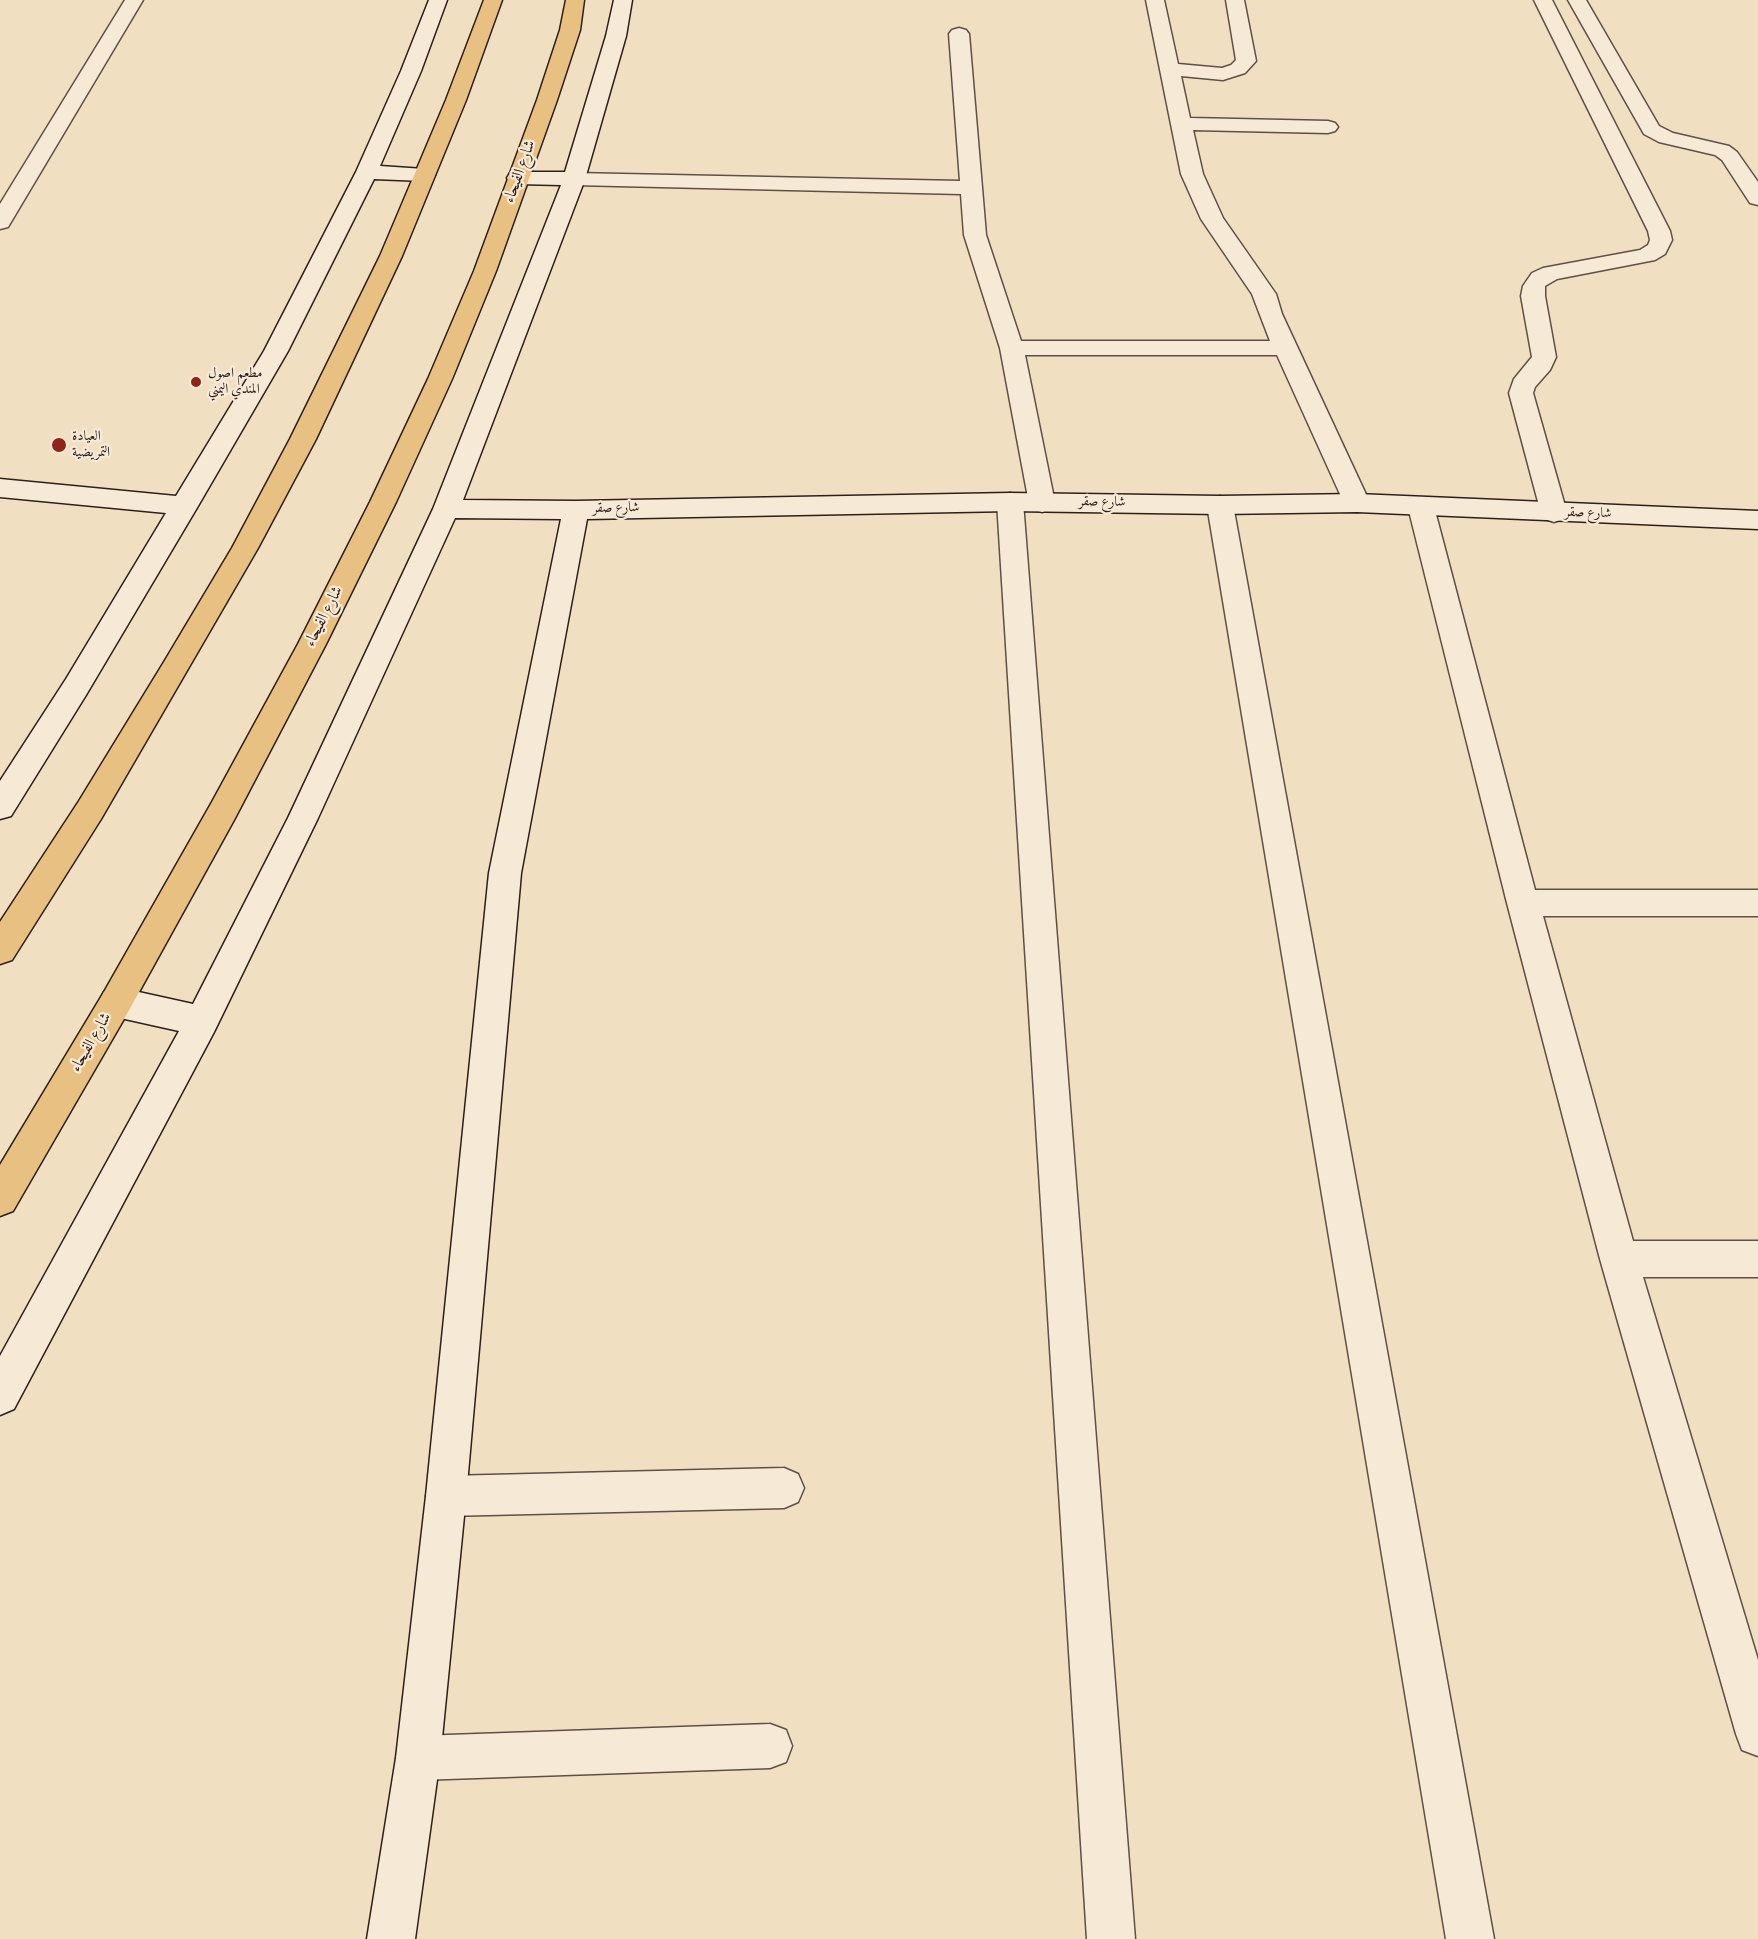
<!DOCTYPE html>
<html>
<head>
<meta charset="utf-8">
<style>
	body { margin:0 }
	canvas { display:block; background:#f1dfc2 }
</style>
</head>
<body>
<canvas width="1758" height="1939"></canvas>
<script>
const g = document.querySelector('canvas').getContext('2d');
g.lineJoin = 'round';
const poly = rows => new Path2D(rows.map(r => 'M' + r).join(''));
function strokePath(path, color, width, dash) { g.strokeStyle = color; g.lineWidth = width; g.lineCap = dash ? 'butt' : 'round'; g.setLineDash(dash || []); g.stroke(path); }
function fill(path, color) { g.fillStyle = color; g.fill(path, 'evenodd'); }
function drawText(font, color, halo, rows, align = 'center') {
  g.font = font + ' Vollkorn,Amiri,serif'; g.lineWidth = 4.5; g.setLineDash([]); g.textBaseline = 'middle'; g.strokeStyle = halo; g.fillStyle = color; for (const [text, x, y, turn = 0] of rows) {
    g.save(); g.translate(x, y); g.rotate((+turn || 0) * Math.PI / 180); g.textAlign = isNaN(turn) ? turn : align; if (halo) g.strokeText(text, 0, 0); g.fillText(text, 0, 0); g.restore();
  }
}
const street = poly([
	[125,0,143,0,11,222,8,227,0,229,0,204,125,0],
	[1146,0,1164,0,1178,64,1222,68,1231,65,1236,60,1226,0,1244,0,1256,61,1245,73,1223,80,1181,76,1190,118,1328,121,1335,123,1338,127,1335,131,1328,133,1193,130,1203,174,1223,218,1276,294,1282,314,1370,503,1366,509,1357,512,1348,509,1344,503,1277,355,1025,355,1055,503,1051,509,1042,512,1033,509,1029,503,1000,348,964,235,961,194,574,185,566,184,563,179,566,174,574,173,960,181,949,34,952,30,959,28,966,30,969,34,986,235,1021,341,1270,341,1252,294,1201,219,1181,174,1146,0],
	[1534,0,1552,0,1670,231,1672,240,1665,254,1655,260,1557,279,1545,286,1545,296,1556,357,1550,370,1535,387,1533,393,1567,513,1563,519,1554,522,1545,519,1541,513,1509,393,1514,379,1532,357,1521,296,1523,286,1532,273,1543,268,1640,250,1648,245,1650,240,1648,231,1534,0],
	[1568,0,1586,0,1659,126,1673,133,1729,146,1737,152,1758,182,1758,205,1750,203,1722,160,1715,155,1659,142,1644,134,1568,0],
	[1010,493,1019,496,1023,502,1135,1939,1087,1939,997,502,1001,496,1010,493],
	[1220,496,1229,499,1233,505,1494,1939,1446,1939,1207,505,1211,499,1220,496],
	[1421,498,1430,501,1434,507,1535,890,1758,890,1758,916,1543,916,1633,1241,1758,1241,1758,1277,1643,1277,1758,1660,1758,1756,1742,1750,1736,1734,1600,1259,1507,903,1408,507,1412,501,1421,498],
	[784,1468,798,1474,804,1488,798,1502,784,1508,446,1516,432,1510,426,1496,432,1482,446,1476,784,1468],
	[770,1724,786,1730,792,1746,786,1762,770,1768,418,1780,402,1774,396,1758,402,1742,418,1736,770,1724]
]);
const secondary = poly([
	[429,0,447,0,421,71,380,166,424,169,432,170,435,175,432,180,424,181,374,179,288,351,198,506,86,695,11,816,0,819,0,781,66,679,166,513,0,497,0,479,176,496,264,351,356,172,401,71,429,0],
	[614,0,632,0,626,36,585,179,463,500,576,501,1010,493,1220,496,1357,494,1758,511,1758,529,1357,512,1220,514,1010,511,587,519,521,873,466,1496,440,1758,415,1939,367,1939,396,1758,426,1496,489,873,561,519,455,518,318,818,214,1032,14,1409,0,1415,0,1356,179,1031,116,1017,104,1012,99,1002,104,992,116,987,193,1004,288,818,433,509,561,185,518,184,510,183,507,178,510,173,518,172,565,172,606,36,614,0]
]);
const highway = poly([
	[484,0,502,0,466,100,402,256,316,439,258,548,101,819,12,960,0,964,0,922,79,801,164,662,232,548,290,439,380,256,446,100,484,0],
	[566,0,584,0,580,30,557,100,496,271,452,379,396,502,326,644,234,820,128,1012,13,1211,0,1216,0,1165,104,992,212,802,298,644,370,502,428,379,474,271,537,100,560,30,566,0]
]);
strokePath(street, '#5e5046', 3);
strokePath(secondary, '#2d201c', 3);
strokePath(highway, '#2d201c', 3);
fill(street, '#f6ead7');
fill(secondary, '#f6ead7');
fill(highway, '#e8c081');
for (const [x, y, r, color] of [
	[196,382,6,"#8f2418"],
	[59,445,8,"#8f2418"]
]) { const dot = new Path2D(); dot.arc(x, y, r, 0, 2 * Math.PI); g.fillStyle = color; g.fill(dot); strokePath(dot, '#f6ead7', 2); }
drawText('14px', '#2d201c', '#f6ead7', [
	["مطعم اصول",208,374],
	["المندي اليمني",208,390],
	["العيادة",72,437],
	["التمريضية",72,453]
], 'left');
drawText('14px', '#2d201c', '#f6ead7', [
	["شارع صقر",1102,503,1],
	["شارع صقر",616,509,-1],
	["شارع صقر",1588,514,2]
]);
drawText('16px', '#2d201c', '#f6ead7', [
	["شارع الفيحاء",521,172,-70],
	["شارع الفيحاء",325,617,-63],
	["شارع الفيحاء",92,1043,-60]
]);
</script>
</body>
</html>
